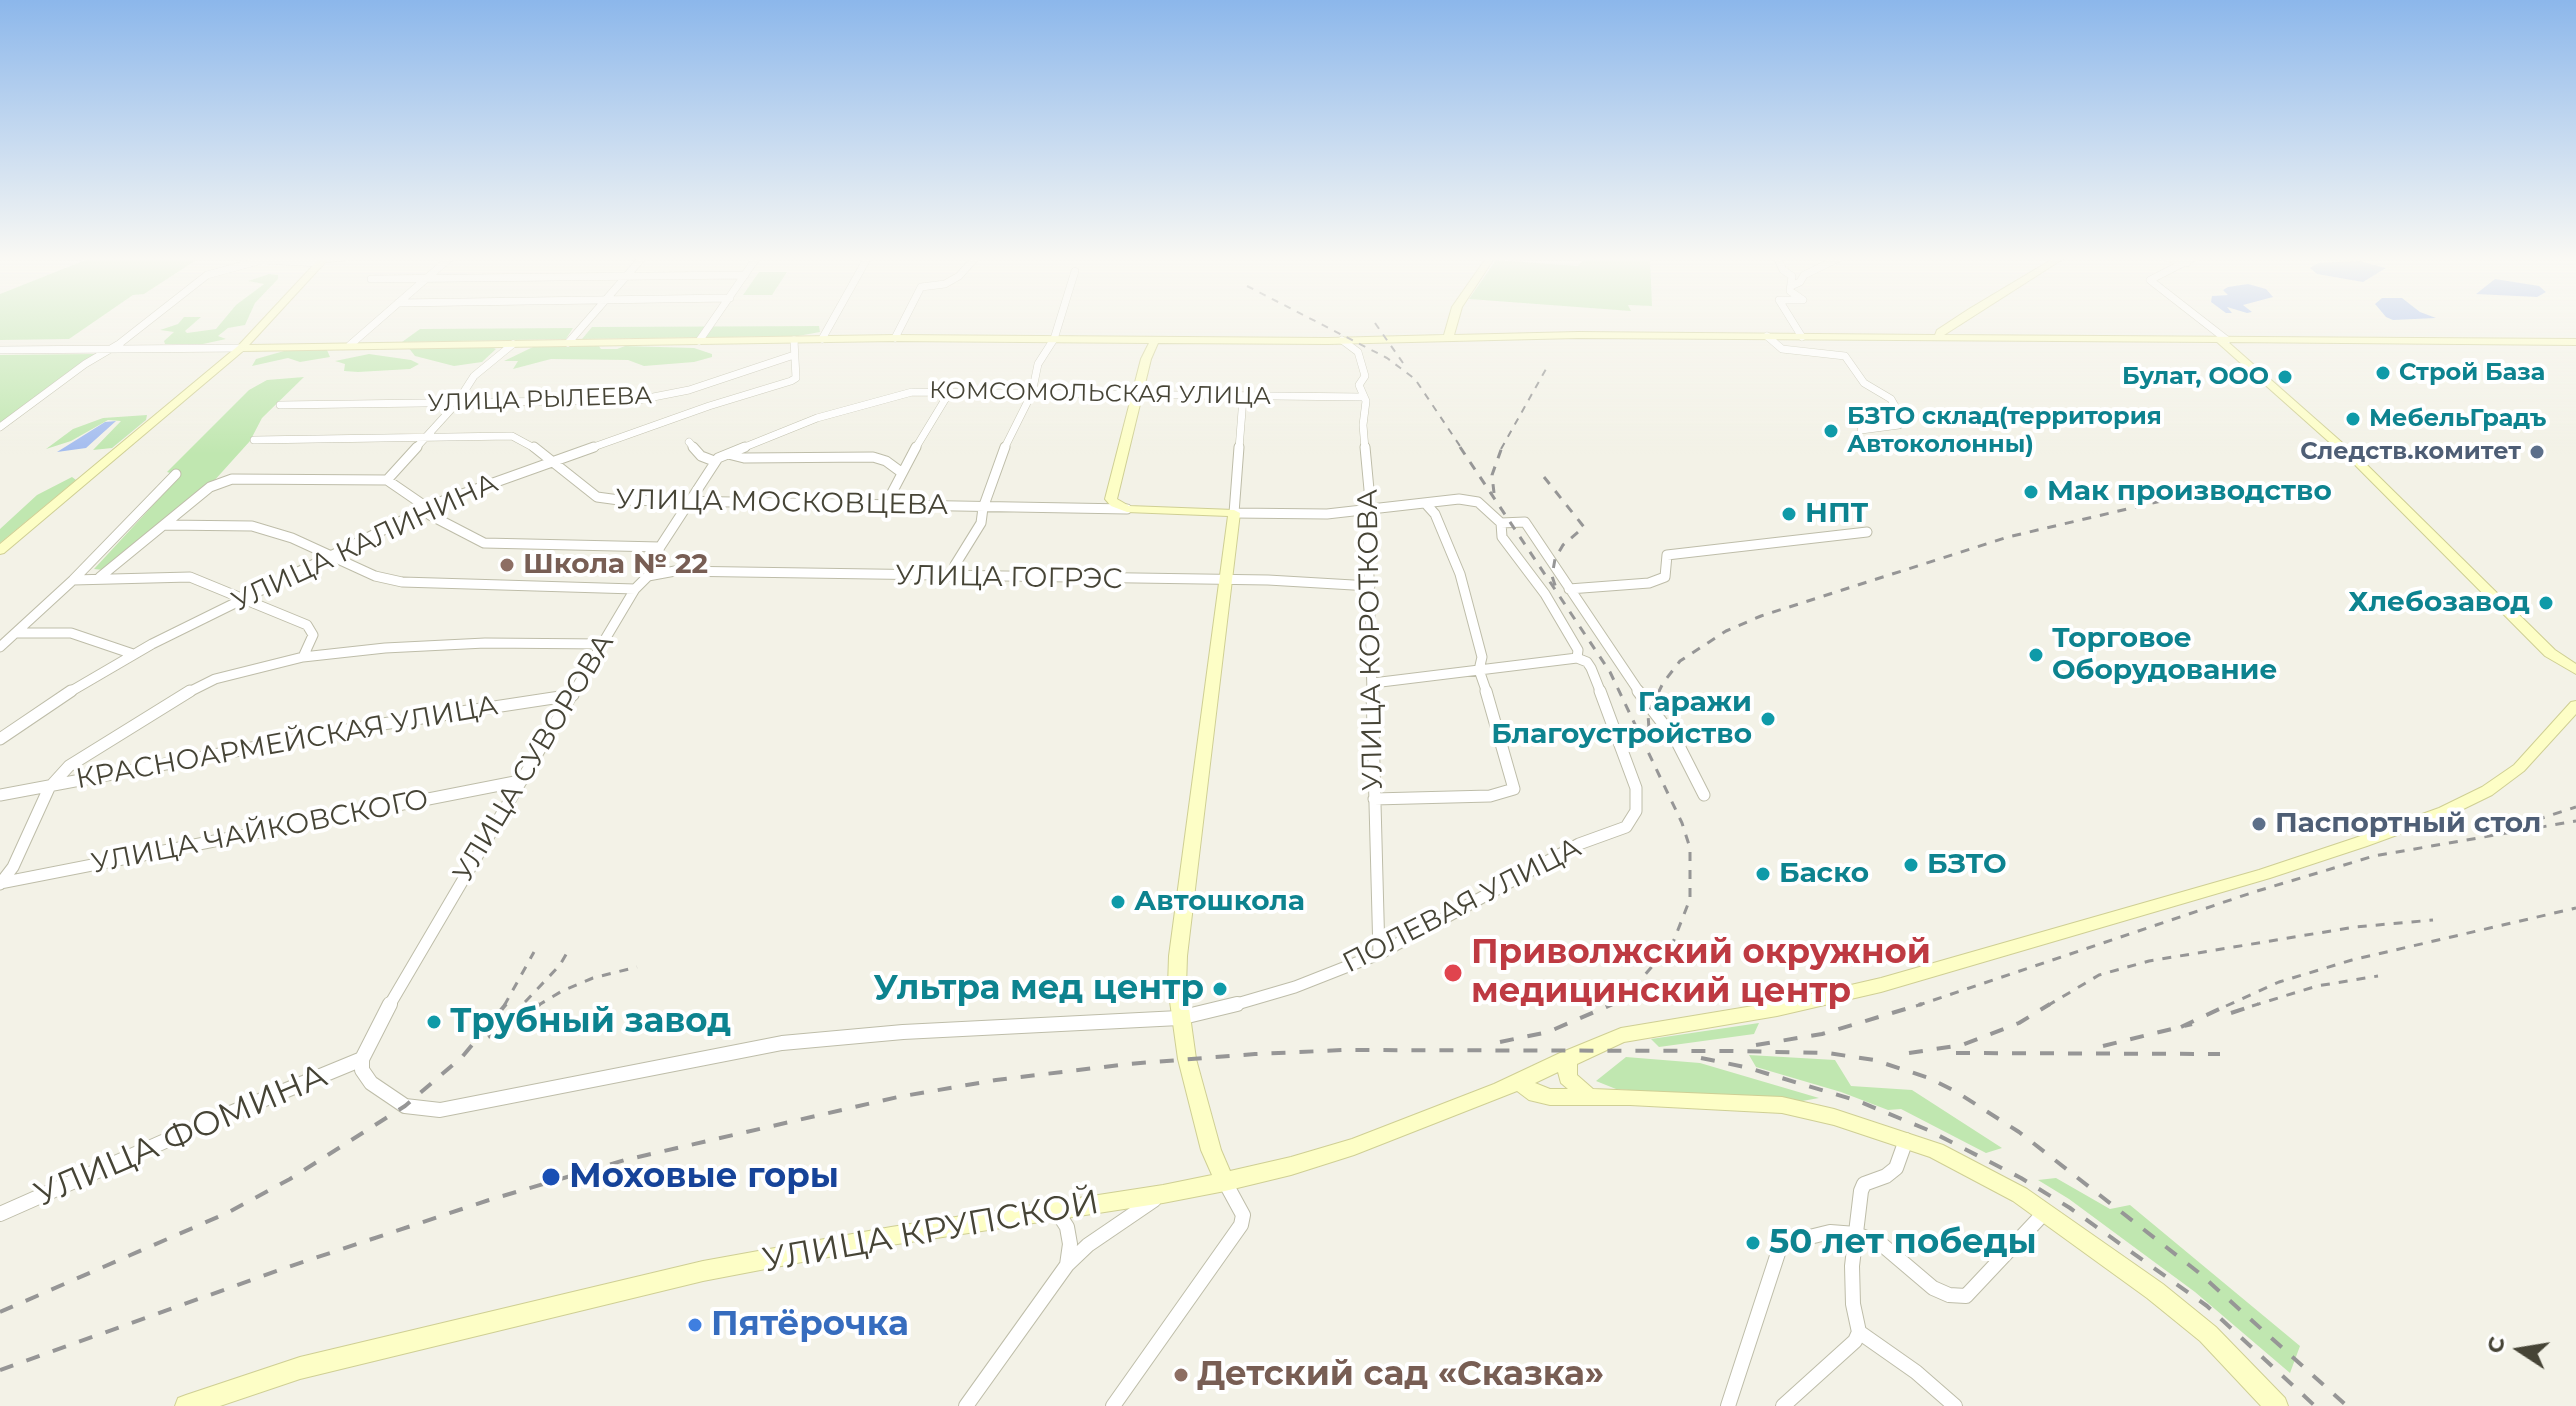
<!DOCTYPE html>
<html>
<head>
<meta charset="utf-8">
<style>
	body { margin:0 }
	#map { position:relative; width:2576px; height:1406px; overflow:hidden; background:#f3f2e7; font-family:Montserrat,sans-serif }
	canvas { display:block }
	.north { position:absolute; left:2480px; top:1310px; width:80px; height:80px; -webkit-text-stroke:6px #fff; paint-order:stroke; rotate:282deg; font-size:22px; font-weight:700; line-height:32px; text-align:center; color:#464436 }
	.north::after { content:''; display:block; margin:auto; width:28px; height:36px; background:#464436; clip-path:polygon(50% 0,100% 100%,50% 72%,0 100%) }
</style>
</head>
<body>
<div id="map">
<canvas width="2576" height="1406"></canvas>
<div class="north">С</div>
</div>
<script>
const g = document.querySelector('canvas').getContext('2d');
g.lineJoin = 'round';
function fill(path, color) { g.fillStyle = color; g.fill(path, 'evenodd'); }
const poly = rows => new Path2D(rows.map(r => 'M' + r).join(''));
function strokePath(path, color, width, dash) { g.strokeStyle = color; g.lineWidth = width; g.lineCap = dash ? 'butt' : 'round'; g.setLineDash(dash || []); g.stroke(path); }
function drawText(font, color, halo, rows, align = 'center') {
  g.font = font + ' Montserrat,sans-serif'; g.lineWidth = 8; g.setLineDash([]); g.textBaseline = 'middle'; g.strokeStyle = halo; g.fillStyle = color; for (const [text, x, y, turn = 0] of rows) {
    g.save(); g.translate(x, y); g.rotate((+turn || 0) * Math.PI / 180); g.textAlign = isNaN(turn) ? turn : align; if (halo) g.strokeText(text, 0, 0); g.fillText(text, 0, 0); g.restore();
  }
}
fill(poly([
	[93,257,201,257,144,294,133,295,69,339,0,340,0,294],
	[1586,257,1650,257,1652,306,1628,305,1631,311,1469,299,1496,260,1578,266],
	[759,272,787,272,772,295,743,295],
	[269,274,278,275,278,279,255,303,245,325,228,328,218,336,226,339,203,344,165,344,164,341,174,332,160,330,178,324,184,317,201,317,185,331,187,333,216,329,236,305,264,284,248,281],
	[819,326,820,332,798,336,582,339,592,327],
	[573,328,566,339,402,342,420,329],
	[598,345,601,349,617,349,625,346,694,348,712,354,712,357,694,362,644,366,628,360,551,359,513,369,518,361,504,361,533,347],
	[408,347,491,347,496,349,482,362,454,366,415,356],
	[327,350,330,357,300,362,288,358,252,366,256,359,284,351],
	[96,354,0,423,0,355],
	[369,354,411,360,419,364,410,369,358,372,344,371,345,364,335,361],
	[304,377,262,418,250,441,213,482,103,570,94,569,180,476,167,472,249,390,267,380],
	[147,415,146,420,112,448,93,450,121,421,108,420,71,441,46,449,73,429,103,418],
	[72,477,76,480,0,543,0,529,37,495],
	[1759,1023,1754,1034,1659,1047,1651,1039],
	[1749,1055,1835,1060,1851,1086,1912,1090,2002,1148,1986,1153,1901,1109,1888,1110,1841,1092,1756,1067],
	[1626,1057,1700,1063,1819,1098,1791,1103,1616,1089,1596,1081],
	[2056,1178,2110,1209,2130,1205,2300,1346,2290,1373,2195,1292,2069,1199,2038,1180]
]), '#c0e7b0');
fill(poly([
	[2359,261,2386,268,2363,282,2317,274,2310,268,2318,263],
	[2495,279,2539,286,2546,292,2537,297,2476,294],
	[2248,284,2266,289,2273,297,2243,305,2252,312,2247,313,2227,307,2232,313,2226,313,2211,302,2212,296,2228,295,2223,290,2228,287],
	[2382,298,2402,298,2420,312,2436,318,2393,320,2386,317,2375,304],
	[116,421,86,448,57,452,105,422]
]), '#a3bcef');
const streetFar3 = poly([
	[1777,257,1783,270,1792,276,1790,291,1803,300,1779,300,1802,337],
	[2164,257,2187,263],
	[2195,257,2150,280,2227,340],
	[324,259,345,257],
	[371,279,745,275],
	[1793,285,1800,282,1804,275,1841,257],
	[398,303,730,298],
	[1767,336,1782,349,1845,356,1864,383,1891,399,1900,415,1899,425,1861,430],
	[895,338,921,287,945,284,959,276,976,257],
	[822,339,868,257],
	[1342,340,1358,352,1365,376,1359,385,1366,401,1363,425,1365,449],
	[699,341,757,257],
	[568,343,643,257],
	[350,345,451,257],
	[0,350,241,348],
	[280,405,638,400,689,390,794,355],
	[0,427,85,364,119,344,207,275,262,260,320,263],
	[254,440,512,436,536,449],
	[689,442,695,449],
	[415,449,456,404,474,376,513,344],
	[588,449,709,406,791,381,796,378,794,340],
	[740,449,817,418,912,392,1363,397],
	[915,449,949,393],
	[1004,449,1032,393,1038,364,1054,339,1075,271],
	[1239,449,1243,398]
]);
const streetFar2 = poly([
	[534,447,597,497,619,500,1127,509],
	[693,447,701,456,714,461],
	[1239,447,1234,513,1327,514,1459,499,1478,502,1501,523,1502,537,1545,594,1578,650,1577,658],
	[1365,447,1371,511,1368,538,1372,693],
	[728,454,744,458,873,457,886,461,901,472],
	[387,480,417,447],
	[1426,504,1435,514,1460,574,1482,657,1479,670,1487,693],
	[885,506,916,447],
	[1501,523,1525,522,1640,693],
	[165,525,252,526,292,538,375,576,402,582,635,589],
	[648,576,675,571,1268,580,1370,586],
	[100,577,210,487,232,479,387,480,422,504,430,515,484,543,660,547],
	[952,577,955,565,981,523,983,508,1005,447],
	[73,580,190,577,307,625,313,635,303,657],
	[1569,589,1649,583,1665,577,1667,555,1867,532],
	[16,633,71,633,133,654],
	[0,647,73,580,176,474],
	[1577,658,1587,662,1591,668,1601,693],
	[1373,683,1577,658],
	[68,693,152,644,440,502,594,447],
	[187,693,215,679,303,657,385,648,485,643,604,644],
	[573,693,635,589,648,576,660,547,718,458,745,447]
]);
const streetFar1 = poly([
	[1372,691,1379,954],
	[1638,691,1677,742,1704,795],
	[0,739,71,691],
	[0,795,363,727,573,695],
	[1374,799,1490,796,1514,789,1486,691],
	[0,883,520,781],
	[0,884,13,867,49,788,69,766,190,691],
	[389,1006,574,691],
	[1230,1006,1295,987,1379,954,1579,844,1626,827,1636,811,1636,788,1600,691]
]);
const street = poly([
	[390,1004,362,1059,362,1070,371,1083,405,1106,440,1110,782,1043,903,1032,1179,1018,1237,1004],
	[1056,1210,1067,1227,1070,1244,1067,1265],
	[0,1214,199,1126,362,1059],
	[1859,1332,1853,1304,1852,1266,1861,1191,1864,1184,1886,1176,1896,1168,1906,1140],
	[1859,1332,1916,1372,1955,1406],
	[966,1406,1067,1265,1088,1245,1154,1200],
	[1113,1406,1241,1225,1243,1215,1225,1182],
	[1728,1406,1781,1244,1830,1232,1856,1234,1880,1243,1933,1288,1949,1295,1966,1296,2045,1212],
	[1783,1406,1855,1341,1859,1332]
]);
const secondary = poly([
	[321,257,330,257,249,345,895,335,1328,338,1444,335,1452,307,1487,257,1495,257,1462,307,1454,335,1578,332,1935,335,1937,330,1969,309,2056,257,2066,257,1944,335,2576,339,2576,345,2228,342,2363,461,2555,650,2576,664,2576,674,2545,656,2355,465,2217,342,1578,338,1328,344,1158,343,1151,359,1117,499,1129,506,1234,510,1240,513,1187,956,1186,987,1196,1059,1221,1150,1230,1171,1291,1157,1352,1139,1494,1084,1560,1053,1621,1028,1777,1002,1881,978,2259,870,2355,838,2439,808,2482,787,2514,765,2571,702,2576,701,2576,714,2524,771,2492,795,2449,816,2367,846,2270,878,1881,992,1777,1016,1624,1042,1577,1064,1577,1075,1593,1089,1782,1097,1834,1109,1943,1145,2027,1189,2163,1284,2216,1327,2285,1398,2288,1406,2261,1406,2200,1341,2147,1298,2013,1201,1930,1157,1834,1125,1782,1113,1630,1105,1550,1105,1529,1100,1517,1091,1354,1155,1291,1175,1225,1191,1163,1203,891,1245,703,1281,300,1379,220,1406,175,1406,178,1398,186,1395,300,1357,703,1261,891,1227,1163,1185,1212,1175,1201,1150,1178,1059,1168,987,1169,956,1228,516,1127,512,1111,506,1105,499,1141,359,1149,343,895,341,243,351,4,553,0,554,0,544,238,346,321,257],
	[1558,1072,1561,1083,1568,1089,1550,1089,1535,1083,1558,1072]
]);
strokePath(streetFar3, '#bebda9', 8);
strokePath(streetFar2, '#bebda9', 11);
strokePath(streetFar1, '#bebda9', 13);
strokePath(street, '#bebda9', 16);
strokePath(secondary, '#cfcf94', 2);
strokePath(streetFar3, '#fff', 7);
strokePath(streetFar2, '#fff', 9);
strokePath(streetFar1, '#fff', 11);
strokePath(street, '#fff', 14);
fill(secondary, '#fdfec6');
strokePath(poly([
	[1247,286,1387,358,1415,379,1462,449],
	[1375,323,1403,363],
	[1501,449,1546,369]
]), '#969696', 2, [7, 7]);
strokePath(poly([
	[1460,447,1610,672,1682,823,1690,848,1690,899,1674,940,1634,988,1609,1006],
	[1544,477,1584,527,1563,545,1555,559,1552,576,1556,588],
	[1494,493,1492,475,1502,447],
	[1650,745,1648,714,1663,683,1680,661,1726,631,1761,616,2008,537,2221,487],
	[2536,820,2576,807],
	[525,1002,560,965,568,951],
	[504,1006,534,952],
	[537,1006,562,991,593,978,637,967],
	[1916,1006,2254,892,2374,856,2576,821],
	[2047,1006,2099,975,2149,961,2355,927,2433,920],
	[2226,1006,2279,982,2352,960,2576,908],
	[2252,1006,2317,986,2378,976]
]), '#969696', 3, [9, 9]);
strokePath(poly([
	[2231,1013,2258,1004],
	[2181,1027,2230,1004],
	[488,1037,540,1004],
	[1500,1042,1548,1032,1613,1004],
	[1756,1045,1822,1034,1922,1004],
	[2103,1046,2192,1024],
	[1909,1053,1962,1045,2019,1023,2050,1004],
	[1956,1053,2220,1054],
	[1701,1058,1745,1067,1858,1101,1928,1130,2021,1178,2070,1208,2207,1306,2315,1406],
	[0,1312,227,1213,290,1179,405,1106,462,1057,506,1004],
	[0,1370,285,1268,489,1200,625,1160,898,1097,996,1080,1128,1064,1255,1054,1344,1050,1733,1051,1828,1053,1874,1060,1929,1078,1955,1091,2019,1132,2198,1272,2347,1406]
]), '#969696', 4, [14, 14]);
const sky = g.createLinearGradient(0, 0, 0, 454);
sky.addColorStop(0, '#8cb7eb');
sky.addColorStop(0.57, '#faf9f4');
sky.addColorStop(1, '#faf9f400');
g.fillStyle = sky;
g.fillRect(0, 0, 2576, 454);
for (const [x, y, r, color] of [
	[2383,373,8,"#0f9aa8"],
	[2285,377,8,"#0f9aa8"],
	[2353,419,8,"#0f9aa8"],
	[1831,431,8,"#0f9aa8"],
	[2537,452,8,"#5c6f8a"],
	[2031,492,8,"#0f9aa8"],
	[1789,514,8,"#0f9aa8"],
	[507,565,8,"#8d6e63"],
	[2546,603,8,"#0f9aa8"],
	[2036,655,8,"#0f9aa8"],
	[1768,719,8,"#0f9aa8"],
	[2259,824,8,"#5c6f8a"],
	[1911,865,8,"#0f9aa8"],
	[1763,874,8,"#0f9aa8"],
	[1118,902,8,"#0f9aa8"],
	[1453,973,10,"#e0444e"],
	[1220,989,8,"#0f9aa8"],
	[434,1022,8,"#0f9aa8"],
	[551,1177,10,"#1a4fb4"],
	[1753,1243,8,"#0f9aa8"],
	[695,1325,8,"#3f7fe0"],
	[1181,1375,8,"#8d6e63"]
]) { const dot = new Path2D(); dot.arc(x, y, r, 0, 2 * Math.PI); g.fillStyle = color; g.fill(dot); strokePath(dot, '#fff', 3); }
drawText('bold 24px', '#0d838f', '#fff', [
	["Строй База",2399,373],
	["Булат, ООО",2269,377,"right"],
	["БЗТО склад(территория",1847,417],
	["Автоколонны)",1847,445],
	["МебельГрадъ",2369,419]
], 'left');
drawText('24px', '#464436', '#fff', [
	["КОМСОМОЛЬСКАЯ УЛИЦА",1100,394,1],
	["УЛИЦА РЫЛЕЕВА",540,400,-2]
]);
drawText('bold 24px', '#4e5e75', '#fff', [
	["Следств.комитет",2521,452]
], 'right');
drawText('bold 28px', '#0d838f', '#fff', [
	["Мак производство",2047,492],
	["НПТ",1805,514],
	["Хлебозавод",2530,603,"right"],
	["Торговое",2052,639],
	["Оборудование",2052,671],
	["Гаражи",1752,703,"right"],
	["Благоустройство",1752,735,"right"],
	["БЗТО",1927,865],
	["Баско",1779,874],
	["Автошкола",1134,902]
], 'left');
drawText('28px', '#464436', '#fff', [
	["УЛИЦА МОСКОВЦЕВА",782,503,1],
	["УЛИЦА КАЛИНИНА",365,543,-25],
	["УЛИЦА ГОГРЭС",1009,578,1],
	["УЛИЦА КОРОТКОВА",1371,640,-91],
	["КРАСНОАРМЕЙСКАЯ УЛИЦА",287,743,-10],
	["УЛИЦА СУВОРОВА",534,758,-59],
	["УЛИЦА ЧАЙКОВСКОГО",260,832,-11],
	["ПОЛЕВАЯ УЛИЦА",1462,906,-27]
]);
drawText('bold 28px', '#785e54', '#fff', [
	["Школа № 22",523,565]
], 'left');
drawText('bold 28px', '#4e5e75', '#fff', [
	["Паспортный стол",2275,824]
], 'left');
drawText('bold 34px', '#be3a42', '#fff', [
	["Приволжский окружной",1471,953],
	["медицинский центр",1471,992]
], 'left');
drawText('bold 34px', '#0d838f', '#fff', [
	["Ультра мед центр",1204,989,"right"],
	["Трубный завод",450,1022],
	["50 лет победы",1769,1243]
], 'left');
drawText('34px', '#464436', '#fff', [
	["УЛИЦА ФОМИНА",181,1136,-23],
	["УЛИЦА КРУПСКОЙ",931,1232,-10]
]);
drawText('bold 34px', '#164399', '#fff', [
	["Моховые горы",569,1177]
], 'left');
drawText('bold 34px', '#366cbe', '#fff', [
	["Пятёрочка",711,1325]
], 'left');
drawText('bold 34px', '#785e54', '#fff', [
	["Детский сад «Сказка»",1197,1375]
], 'left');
</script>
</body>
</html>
